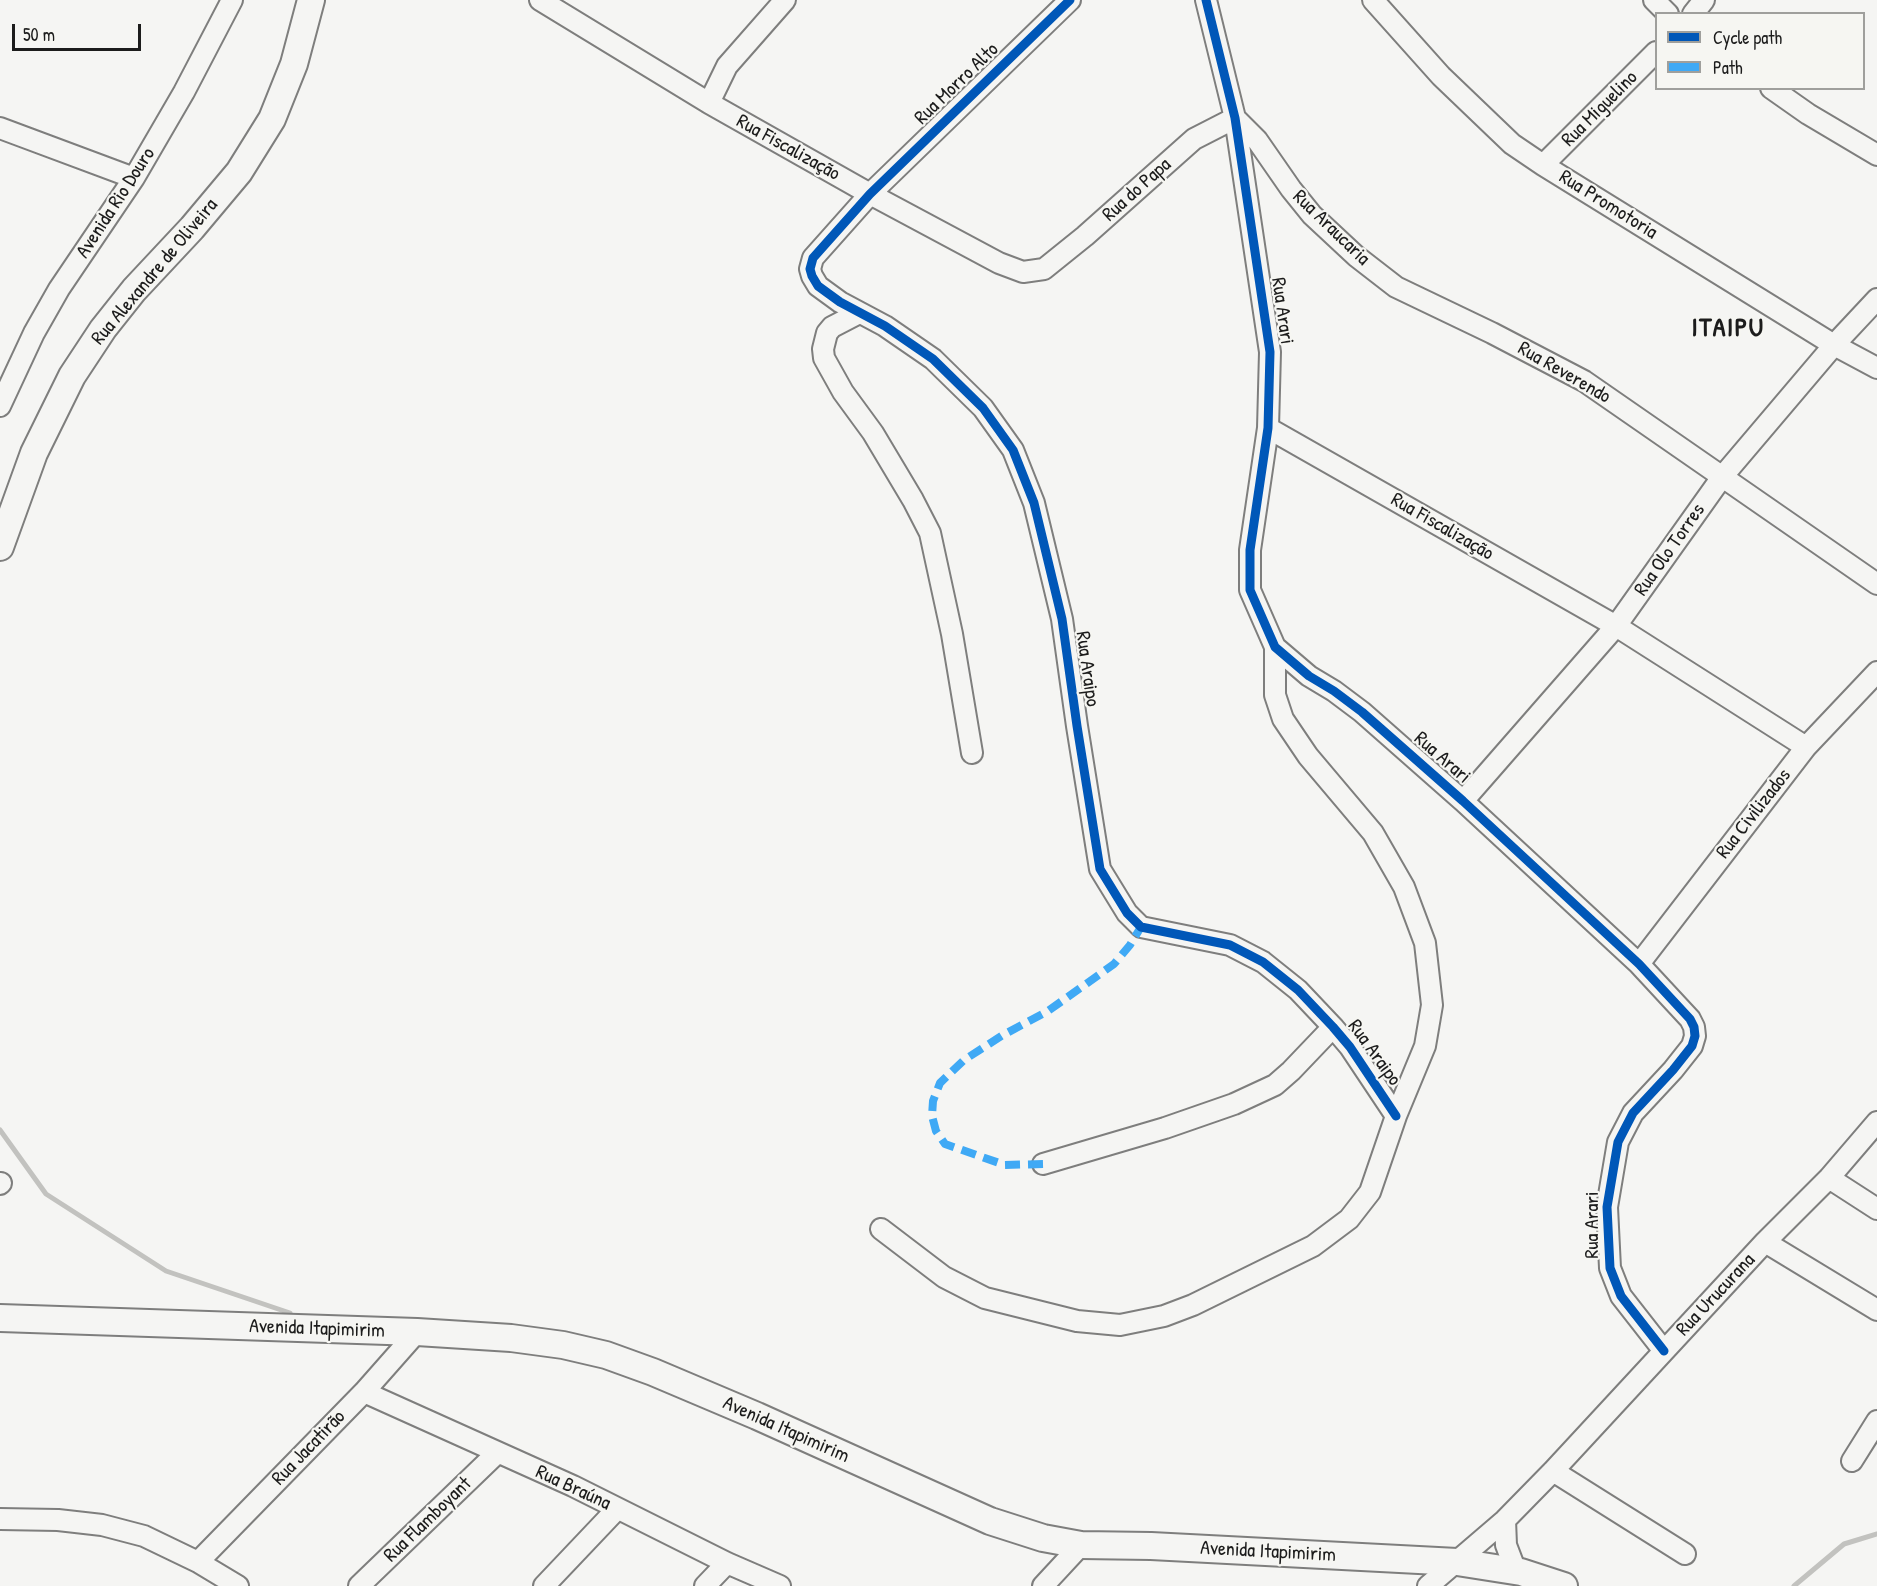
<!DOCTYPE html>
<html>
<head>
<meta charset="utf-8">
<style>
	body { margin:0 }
	#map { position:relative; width:1877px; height:1586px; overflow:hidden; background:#f5f5f3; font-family:"Patrick Hand",sans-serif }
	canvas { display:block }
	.legend { position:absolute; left:1655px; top:12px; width:210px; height:78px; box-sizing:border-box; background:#f6f6f2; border:2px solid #9f9f9c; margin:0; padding:8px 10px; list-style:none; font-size:18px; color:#1c1c1c }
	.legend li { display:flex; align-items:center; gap:12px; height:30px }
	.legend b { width:30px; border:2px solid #9f9f9c }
	.scale { position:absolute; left:12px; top:24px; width:129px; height:27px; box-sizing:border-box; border:3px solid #1c1c1c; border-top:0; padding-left:8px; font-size:18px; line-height:21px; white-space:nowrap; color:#1c1c1c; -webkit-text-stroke:4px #f6f6f2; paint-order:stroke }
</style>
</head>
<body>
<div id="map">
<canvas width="1877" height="1586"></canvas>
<ul class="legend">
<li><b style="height:8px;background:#0057b8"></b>Cycle path</li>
<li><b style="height:8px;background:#3fa9f5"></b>Path</li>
</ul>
<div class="scale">50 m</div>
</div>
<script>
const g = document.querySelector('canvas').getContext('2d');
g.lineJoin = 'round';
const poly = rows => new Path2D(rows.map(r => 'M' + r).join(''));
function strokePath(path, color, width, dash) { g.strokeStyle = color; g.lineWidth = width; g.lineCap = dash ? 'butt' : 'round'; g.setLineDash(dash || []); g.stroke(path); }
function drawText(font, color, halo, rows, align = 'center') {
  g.font = font + ' "Patrick Hand",sans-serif'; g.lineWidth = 4.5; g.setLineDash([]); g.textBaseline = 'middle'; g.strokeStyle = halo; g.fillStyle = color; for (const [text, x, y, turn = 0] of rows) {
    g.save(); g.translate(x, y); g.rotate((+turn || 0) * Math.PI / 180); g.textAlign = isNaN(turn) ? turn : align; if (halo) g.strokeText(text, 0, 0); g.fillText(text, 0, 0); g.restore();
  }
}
strokePath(poly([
	[0,1130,46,1194,166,1271,290,1313],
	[1794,1586,1844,1544,1877,1534]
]), '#c2c2bf', 5);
const minor = poly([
	[540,0,709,103,870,194,999,263,1023,272,1044,269,1085,236,1194,139,1235,118],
	[1070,0,870,194,813,258,810,269,812,276,818,286,840,302,885,326,933,359,983,408,1013,450,1034,503,1062,619,1077,726,1100,869,1127,913,1141,927,1230,945,1263,962,1298,990,1333,1027,1350,1047,1396,1116],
	[1206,0,1235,118,1270,352,1268,428,1250,550,1250,590,1275,647,1309,676,1334,691,1362,712,1463,801,1639,964,1690,1019,1694,1027,1695,1036,1692,1046,1673,1070,1633,1113,1618,1142,1607,1207,1610,1268,1621,1296,1664,1351],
	[1373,0,1441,76,1512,144,1543,165,1834,345,1877,368],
	[1654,0,1668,14],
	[1693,14,1704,0],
	[1771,88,1808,114,1877,155],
	[709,103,727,66,785,0],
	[1235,118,1257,140,1291,189,1312,215,1356,256,1396,287,1492,333,1584,381,1877,584],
	[0,128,134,178],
	[1543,165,1656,52],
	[859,313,832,327,827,333,823,349,824,358,843,392,873,433,913,500,930,533,952,634,972,753],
	[0,406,34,333,59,289,134,178,184,92,232,0],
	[1268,428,1616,626,1806,747],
	[1463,801,1616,626,1722,477,1834,345,1877,299],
	[1639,964,1806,747,1877,672],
	[1043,1164,1165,1128,1234,1104,1275,1085,1291,1071,1333,1027],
	[1829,1178,1877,1209],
	[0,1184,1,1183],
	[881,1229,944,1277,985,1298,1077,1321,1120,1325,1164,1316,1193,1305,1313,1246,1349,1219,1370,1192,1396,1116,1425,1046,1432,1005,1425,943,1404,887,1373,833,1308,756,1283,719,1275,695,1275,647],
	[1765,1242,1877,1310],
	[364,1392,573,1486,727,1563,780,1586],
	[1852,1461,1877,1421],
	[1553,1471,1685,1554],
	[0,1519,58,1520,102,1525,144,1536,198,1562,238,1586],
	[1505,1520,1506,1545,1514,1566,1521,1572],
	[198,1562,364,1392,417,1332],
	[359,1586,497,1453],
	[544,1586,617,1509],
	[705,1586,727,1563],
	[1043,1586,1081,1545],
	[1428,1586,1505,1520,1553,1471,1765,1242,1829,1178,1877,1122]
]);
const major = poly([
	[0,547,34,453,72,376,103,329,134,290,192,228,239,172,272,119,294,64,311,0],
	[0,1318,417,1332,511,1338,563,1345,606,1355,653,1372,757,1416,990,1521,1043,1538,1081,1545,1151,1546,1457,1562,1521,1572,1564,1586]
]);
strokePath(minor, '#7e7e7d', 24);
strokePath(major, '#7e7e7d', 30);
strokePath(minor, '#f5f5f3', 20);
strokePath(major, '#f5f5f3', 26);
strokePath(poly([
	[1043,1164,1005,1165,945,1144,936,1131,932,1116,933,1101,940,1083,964,1060,1003,1035,1048,1011,1114,964,1130,945,1141,927]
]), '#3fa9f5', 8, [15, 8]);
strokePath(poly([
	[1070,0,870,194,813,258,810,269,812,276,818,286,840,302,885,326,933,359,983,408,1013,450,1034,503,1062,619,1077,726,1100,869,1127,913,1141,927,1230,945,1263,962,1298,990,1333,1027,1350,1047,1396,1116],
	[1206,0,1235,118,1270,352,1268,428,1250,550,1250,590,1275,647,1309,676,1334,691,1362,712,1463,801,1639,964,1690,1019,1694,1027,1695,1036,1692,1046,1673,1070,1633,1113,1618,1142,1607,1207,1610,1268,1621,1296,1664,1351]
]), '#0057b8', 9);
drawText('20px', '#1c1c1c', '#f6f6f2', [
	["Rua Morro Alto",957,84,-44],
	["Rua Miguelino",1600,109,-45],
	["Rua Fiscalização",788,148,29],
	["Rua do Papa",1137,190,-42],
	["Avenida Rio Douro",116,203,-57],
	["Rua Promotoria",1608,205,32],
	["Rua Araucaria",1331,228,44],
	["Rua Alexandre de Oliveira",155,272,-50],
	["Rua Arari",1282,311,82],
	["Rua Reverendo",1564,373,30],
	["Rua Fiscalização",1442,527,30],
	["Rua Olo Torres",1670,550,-55],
	["Rua Araipo",1087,669,82],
	["Rua Arari",1442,758,41],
	["Rua Civilizados",1754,814,-52],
	["Rua Araipo",1374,1053,54],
	["Rua Arari",1593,1225,-90],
	["Rua Urucurana",1716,1295,-47],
	["Avenida Itapimirim",317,1329,2],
	["Avenida Itapimirim",786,1430,24],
	["Rua Jacatirão",309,1448,-46],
	["Rua Braúna",573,1488,25],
	["Rua Flamboyant",428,1520,-44],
	["Avenida Itapimirim",1268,1552,3]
]);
g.letterSpacing = '1.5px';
drawText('bold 26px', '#1c1c1c', '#f6f6f2', [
	["ITAIPU",1728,329]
]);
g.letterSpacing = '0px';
</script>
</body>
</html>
